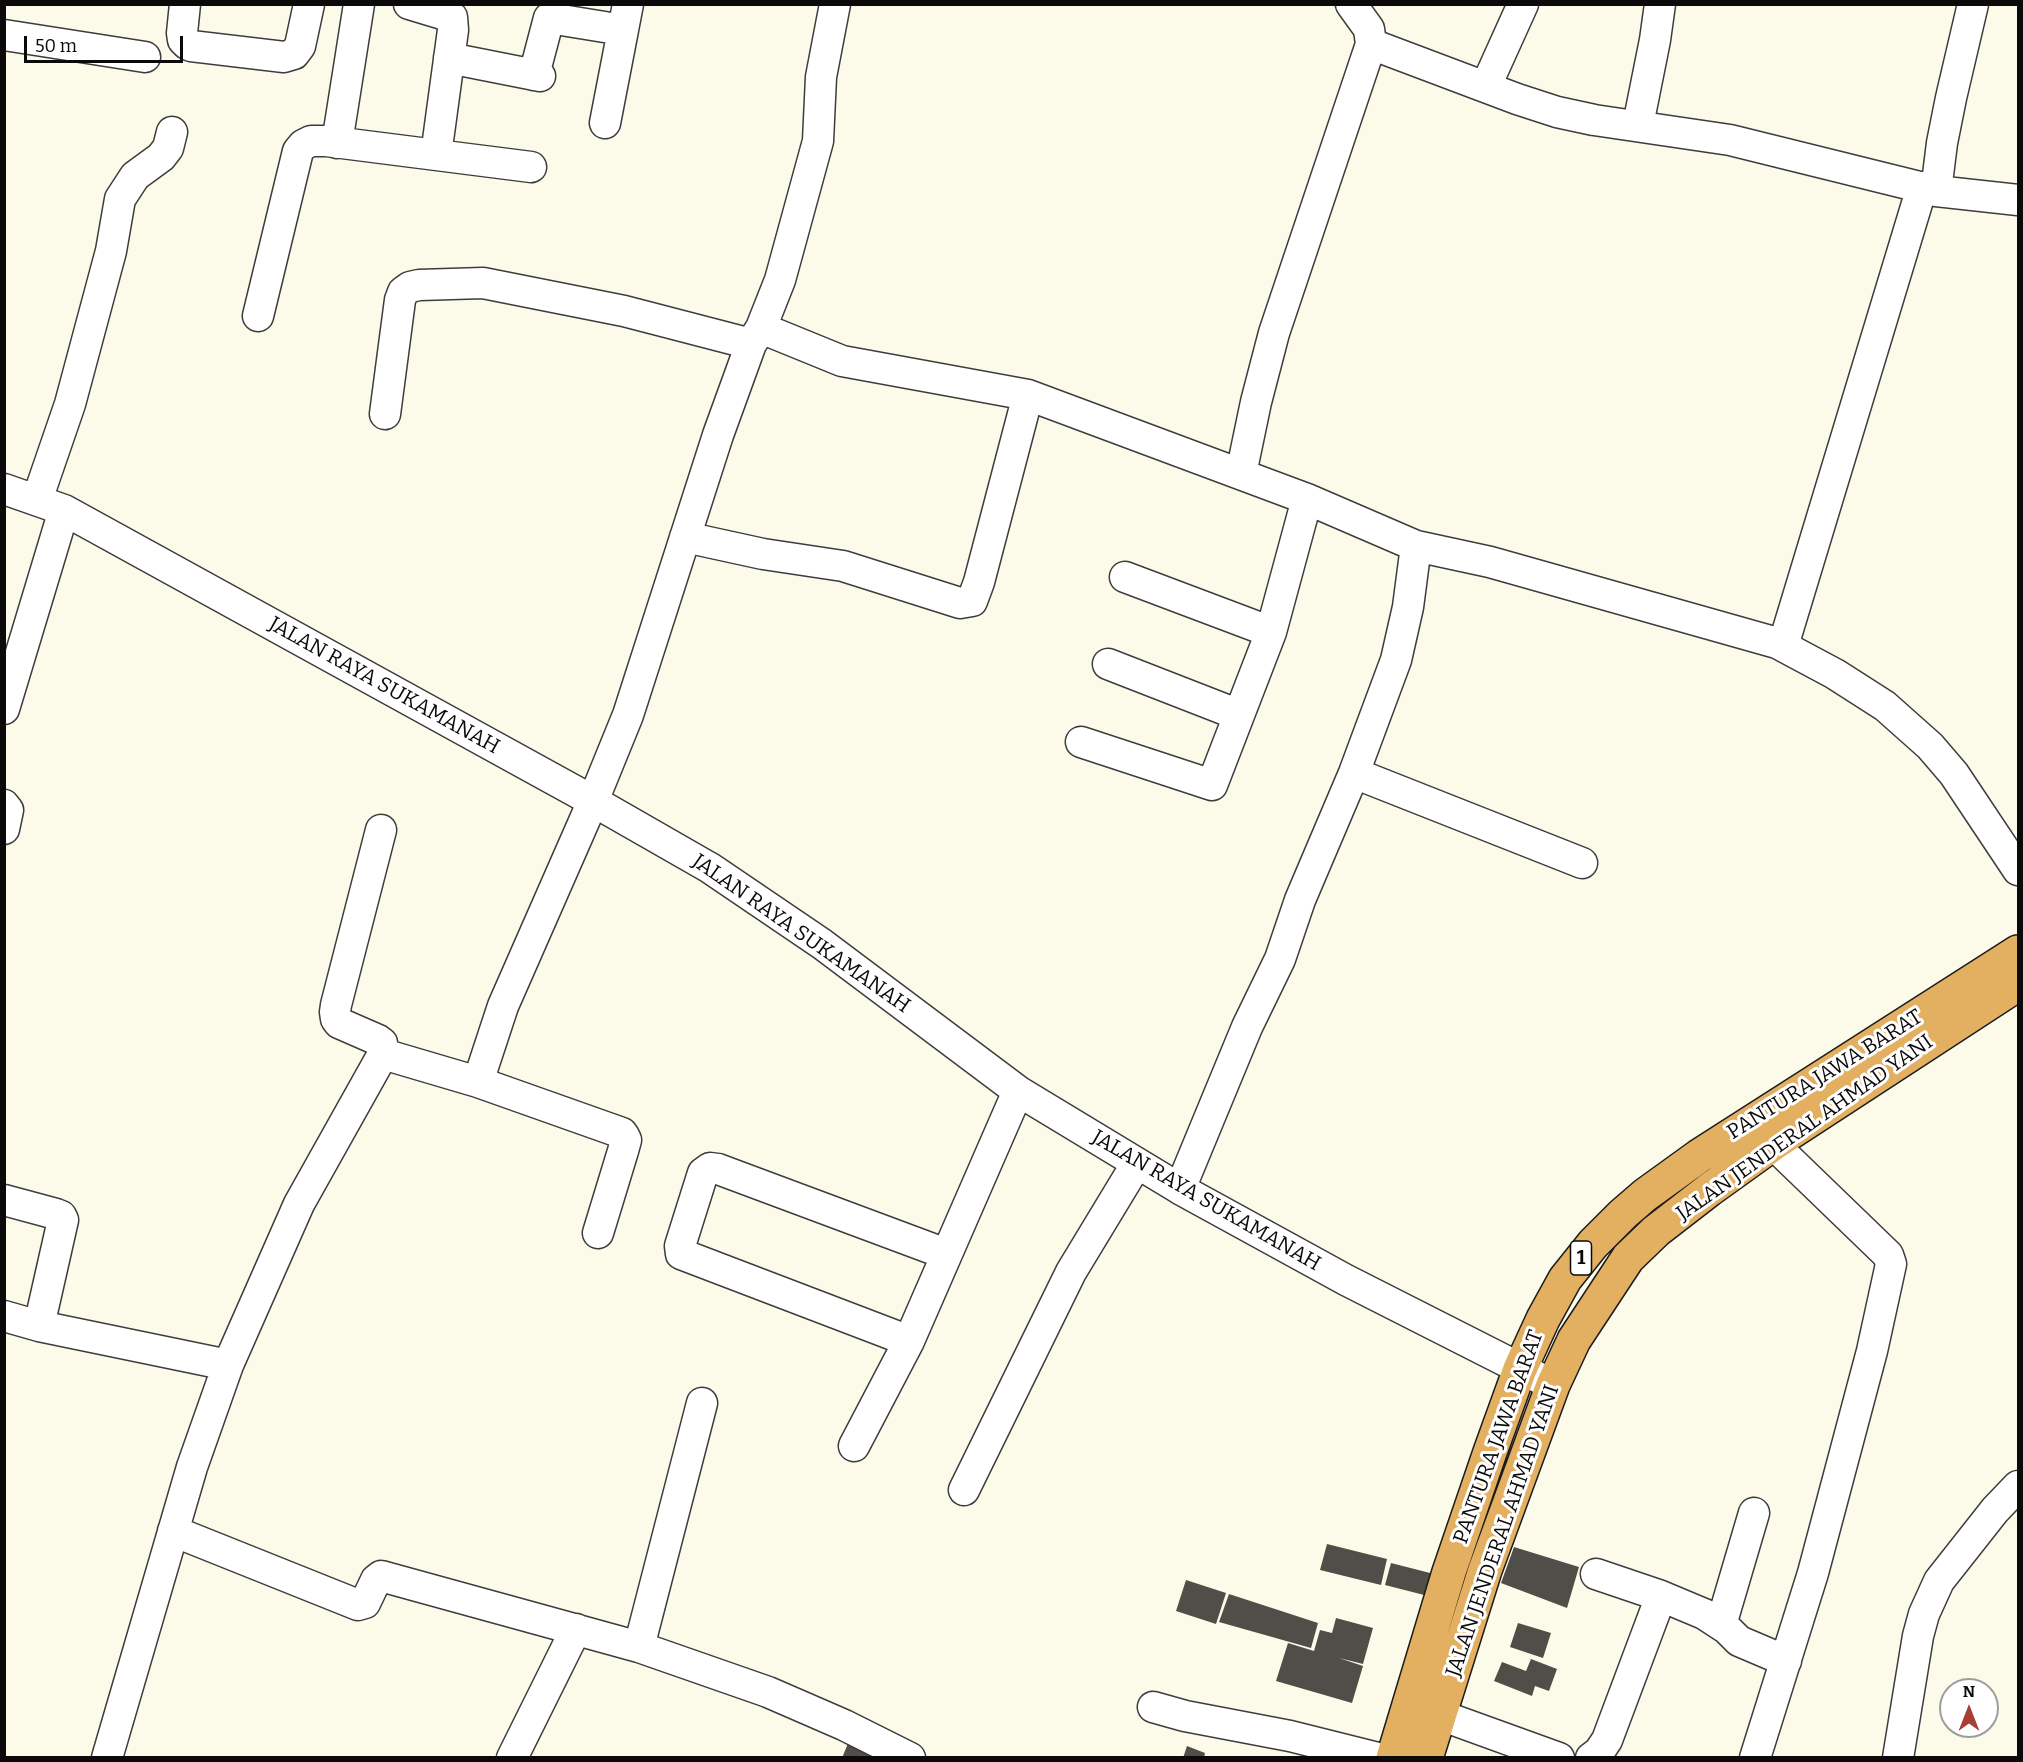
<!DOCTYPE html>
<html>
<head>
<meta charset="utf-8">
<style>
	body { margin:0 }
	#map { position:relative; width:2023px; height:1762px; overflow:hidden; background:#fcfbe9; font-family:Bitter,serif }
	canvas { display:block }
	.frame { position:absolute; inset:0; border:6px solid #0a0a0a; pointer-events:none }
	.north { position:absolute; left:1939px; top:1678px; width:60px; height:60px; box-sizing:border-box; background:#fff; border:2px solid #9d9d9d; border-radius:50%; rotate:0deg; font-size:16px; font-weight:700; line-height:24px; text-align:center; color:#0a0a0a }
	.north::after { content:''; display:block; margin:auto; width:21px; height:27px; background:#a93e33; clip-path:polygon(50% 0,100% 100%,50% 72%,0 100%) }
	.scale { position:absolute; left:24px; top:36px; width:159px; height:27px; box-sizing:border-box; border:3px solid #0a0a0a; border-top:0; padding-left:8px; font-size:18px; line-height:21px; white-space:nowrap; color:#0a0a0a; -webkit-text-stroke:4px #fff; paint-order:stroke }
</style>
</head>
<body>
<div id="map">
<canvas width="2023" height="1762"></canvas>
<div class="frame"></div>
<div class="north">N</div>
<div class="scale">50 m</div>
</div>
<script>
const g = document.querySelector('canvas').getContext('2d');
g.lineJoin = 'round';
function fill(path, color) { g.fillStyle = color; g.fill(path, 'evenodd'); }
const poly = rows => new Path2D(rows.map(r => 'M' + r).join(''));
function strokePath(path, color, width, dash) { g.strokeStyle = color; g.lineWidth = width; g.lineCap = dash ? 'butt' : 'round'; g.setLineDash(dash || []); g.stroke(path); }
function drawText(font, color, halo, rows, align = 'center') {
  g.font = font + ' Bitter,serif'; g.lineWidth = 6; g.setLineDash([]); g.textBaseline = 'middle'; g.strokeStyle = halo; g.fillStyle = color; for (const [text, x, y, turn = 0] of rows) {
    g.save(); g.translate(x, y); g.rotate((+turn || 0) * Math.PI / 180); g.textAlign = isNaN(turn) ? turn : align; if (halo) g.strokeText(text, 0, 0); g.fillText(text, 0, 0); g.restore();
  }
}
fill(poly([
	[1327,1544,1387,1559,1381,1585,1320,1570],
	[1514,1547,1579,1567,1567,1608,1501,1583],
	[1391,1563,1434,1574,1428,1596,1385,1585],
	[1186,1580,1226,1593,1216,1624,1176,1611],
	[1229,1594,1318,1623,1311,1648,1219,1622],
	[1336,1618,1373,1628,1363,1664,1339,1658,1363,1666,1352,1703,1276,1681,1288,1643,1314,1651,1320,1630,1332,1633],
	[1518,1623,1551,1633,1543,1658,1510,1647],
	[1531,1659,1557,1669,1549,1691,1535,1686,1532,1696,1494,1681,1502,1662,1526,1671],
	[851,1736,890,1758,842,1758],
	[1187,1746,1205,1753,1204,1758,1183,1758]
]), '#514d48');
const minor = poly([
	[185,4,182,33,183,40,187,44,191,46,284,57,294,54,300,46,309,4],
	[409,4,452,17,453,30,436,155],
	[623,30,628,4],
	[4,35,145,57],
	[1371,44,1517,99,1557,112,1594,120,1730,140,1936,191,2018,200],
	[449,58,540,76],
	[534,75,549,18,623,30,605,123],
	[1486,86,1523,4],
	[1638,125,1655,40,1660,4],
	[337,143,359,4],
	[1936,191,1942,143,1951,98,1973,4],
	[258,316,298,151,303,145,311,141,326,141,531,167],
	[761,328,842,361,1028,395,1307,499,1416,546,1490,562,1777,643,1835,674,1885,706,1930,746,1954,774,2018,870],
	[385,414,400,300,403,292,410,287,419,285,483,283,624,311,751,344],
	[1241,474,1256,402,1274,333,1371,44,1369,29,1351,4],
	[4,489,64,510,593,801,710,868,822,944,1018,1091,1180,1189,1346,1280,1553,1385],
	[37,500,70,404,111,251,120,199,135,176,161,157,168,148,172,132],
	[685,537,763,554,843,566,960,603,972,601,979,582,1028,395],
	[1125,577,1271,632],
	[1783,646,1922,187],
	[1108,664,1239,715],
	[4,709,64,510],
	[1081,742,1212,785,1271,632,1307,499],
	[1354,773,1582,863],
	[4,805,8,810,4,829],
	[381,830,336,1005,335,1012,336,1019,339,1023,378,1040,382,1043,383,1054],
	[478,1082,622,1133,624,1136,626,1140,623,1151,598,1233],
	[1180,1189,1247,1027,1280,959,1300,900,1354,773,1396,660,1408,607,1416,546],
	[4,1200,56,1214,61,1216,63,1220,39,1326,228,1365],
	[4,1316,39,1326],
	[909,1341,681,1254,680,1246,703,1173,710,1168,718,1169,946,1254],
	[854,1446,909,1341,1018,1091],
	[964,1490,1071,1272,1137,1163],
	[173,1531,358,1605,365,1603,376,1580,381,1576,639,1647,768,1692,844,1725,910,1758],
	[1596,1574,1661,1596,1704,1614,1727,1629,1739,1641,1786,1661],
	[1721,1625,1754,1513],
	[639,1647,702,1403],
	[1153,1707,1185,1716,1290,1736,1378,1758],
	[1440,1715,1559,1758],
	[107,1758,192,1467,228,1365,299,1204,383,1054,478,1082,503,1006,593,801,628,715,718,435,751,344,761,328,780,280,818,141,821,77,835,4],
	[512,1758,576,1629],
	[1591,1758,1599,1752,1607,1740,1661,1596],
	[1755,1758,1813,1573,1872,1351,1891,1264,1888,1255,1773,1144],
	[1898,1758,1918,1636,1924,1614,1939,1581,1995,1510,2018,1486]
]);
const highway = poly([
	[1393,1758,1449,1572,1490,1452,1520,1369,1543,1319,1565,1279,1593,1244,1623,1214,1645,1195,1699,1156,2018,952],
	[1426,1758,1485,1570,1553,1385,1574,1340,1628,1258,1656,1231,1709,1190,1773,1144,2018,984]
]);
strokePath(minor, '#3d3d3d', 33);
strokePath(highway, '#1b1b1b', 36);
strokePath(minor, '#fff', 30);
strokePath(highway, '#e3af61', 33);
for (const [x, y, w] of [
	[1581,1258,21]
]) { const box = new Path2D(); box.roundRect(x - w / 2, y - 17, w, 34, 4.5); g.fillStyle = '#fff'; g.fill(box); strokePath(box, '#0a0a0a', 1.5); }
drawText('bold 20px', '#0a0a0a', null, [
	["1",1581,1258]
]);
drawText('21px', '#0a0a0a', '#fff', [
	["JALAN RAYA SUKAMANAH",384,686,29],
	["JALAN RAYA SUKAMANAH",801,934,35],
	["PANTURA JAWA BARAT",1825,1075,-32],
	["JALAN JENDERAL AHMAD YANI",1805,1128,-35],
	["JALAN RAYA SUKAMANAH",1206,1201,30],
	["PANTURA JAWA BARAT",1499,1437,-70],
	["JALAN JENDERAL AHMAD YANI",1503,1531,-71]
]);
</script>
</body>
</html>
